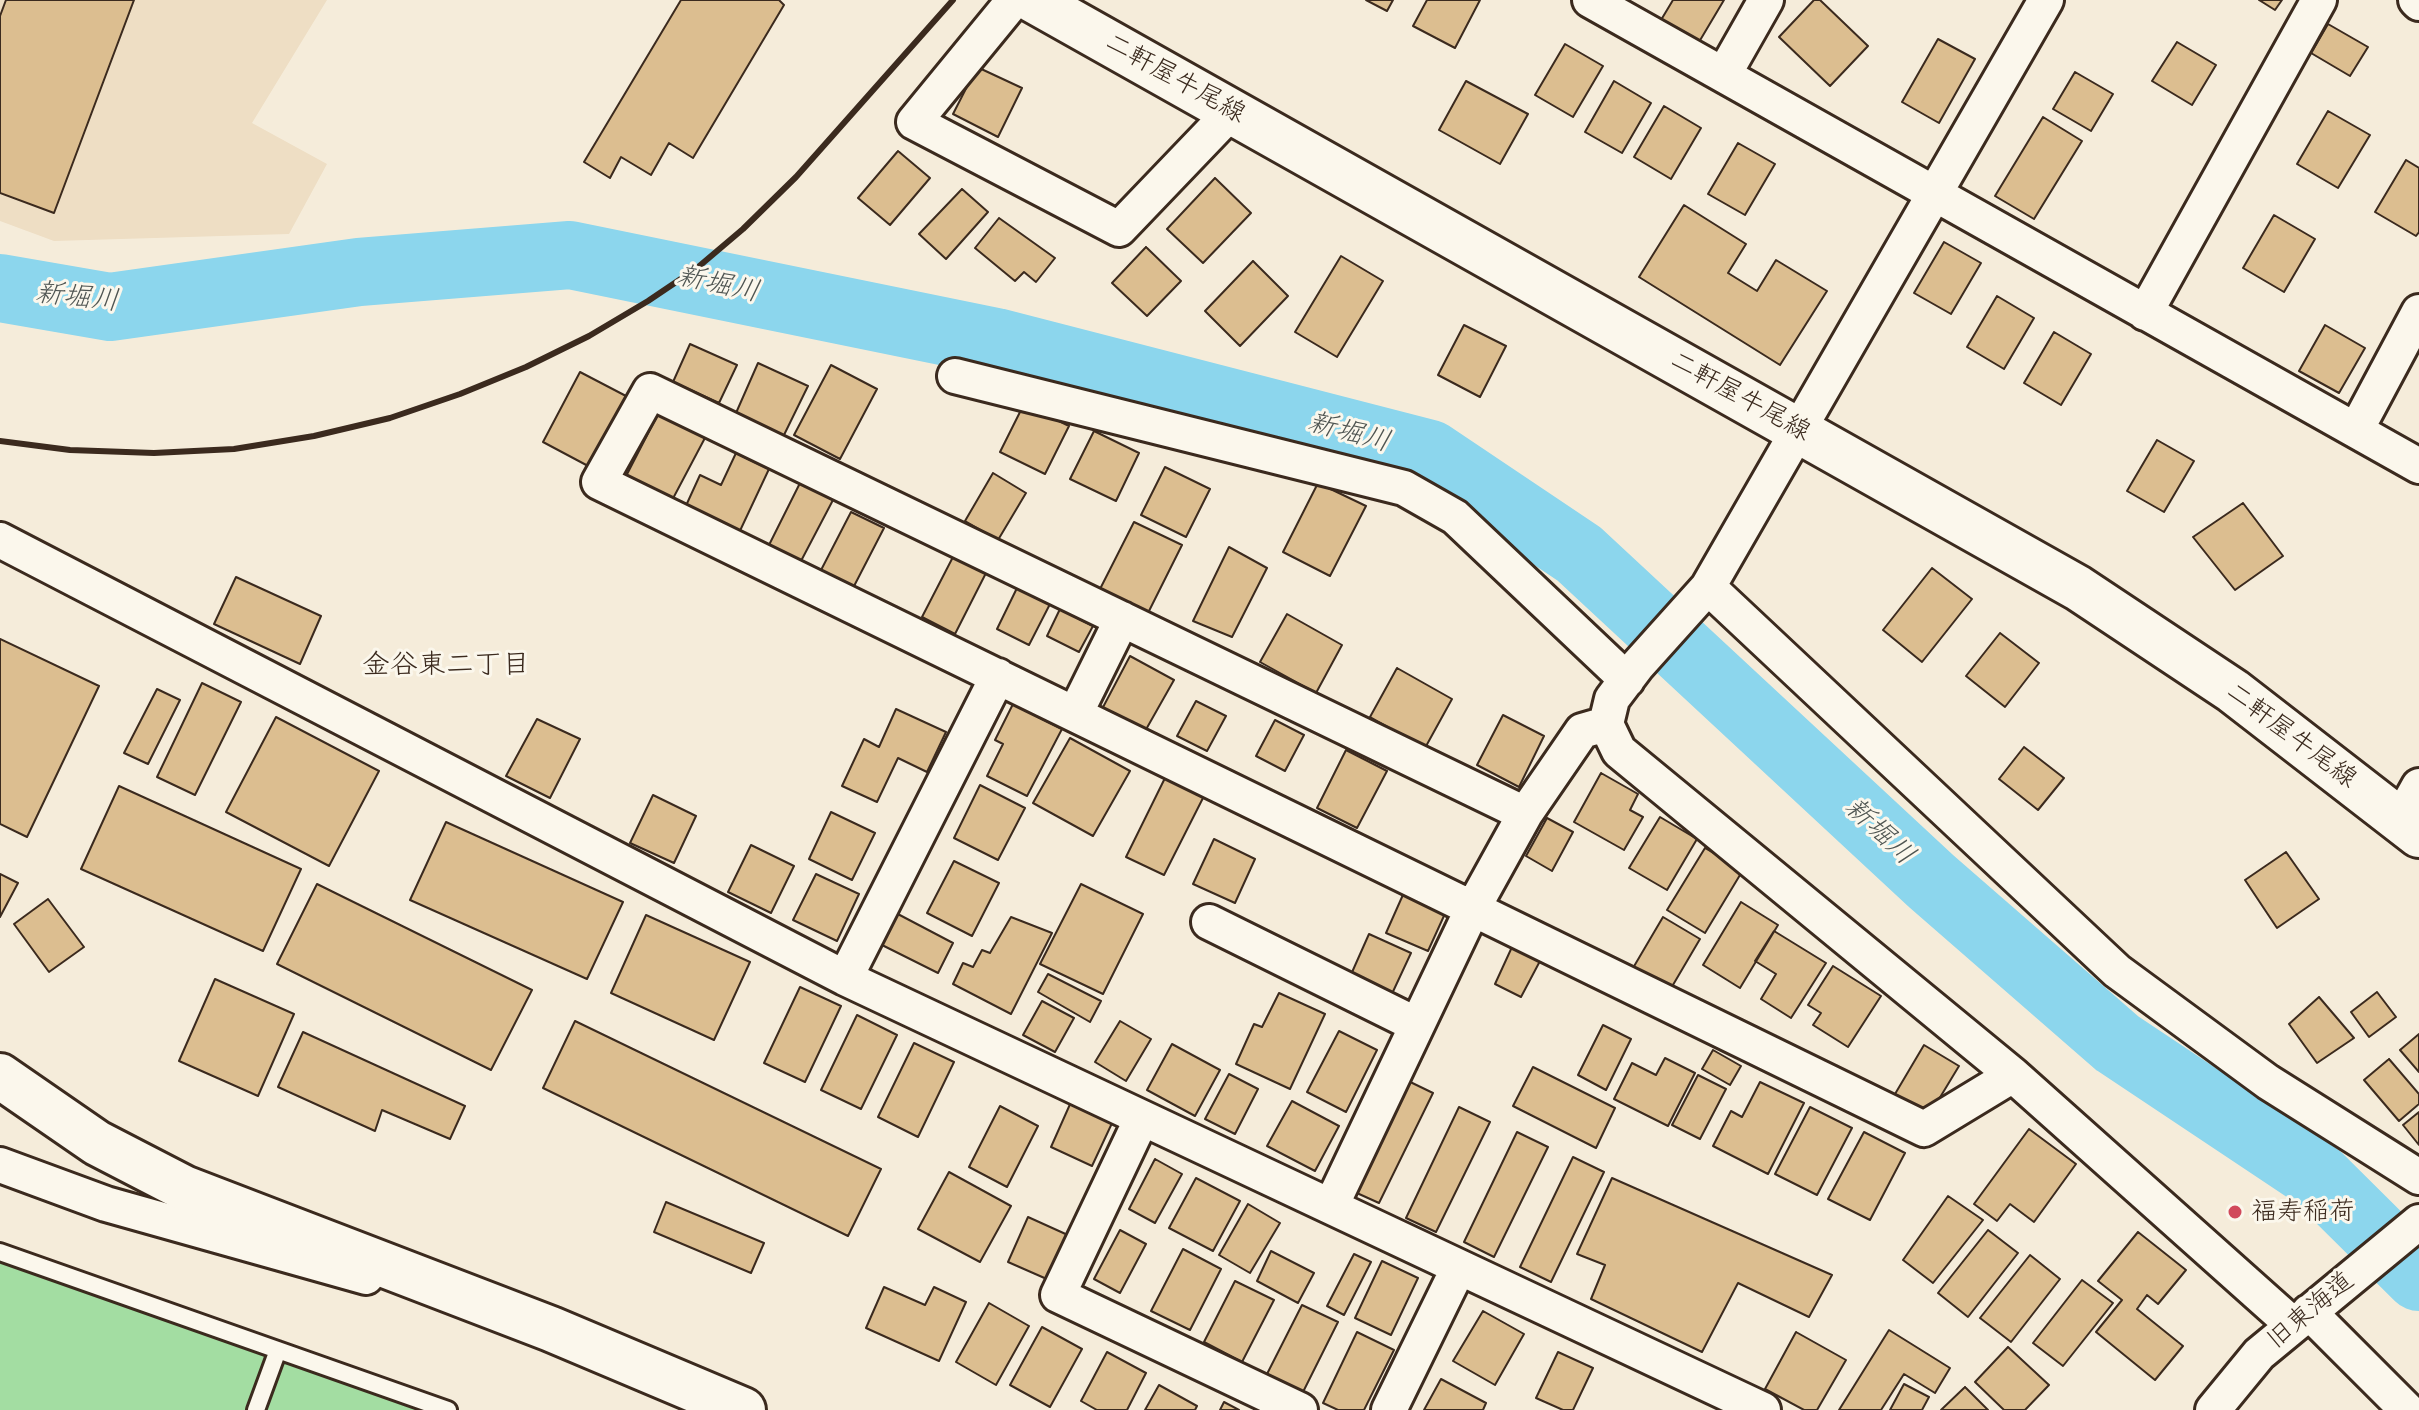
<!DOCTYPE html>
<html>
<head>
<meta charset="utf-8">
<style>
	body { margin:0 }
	canvas { display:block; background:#f5ecda }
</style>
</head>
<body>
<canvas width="2419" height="1410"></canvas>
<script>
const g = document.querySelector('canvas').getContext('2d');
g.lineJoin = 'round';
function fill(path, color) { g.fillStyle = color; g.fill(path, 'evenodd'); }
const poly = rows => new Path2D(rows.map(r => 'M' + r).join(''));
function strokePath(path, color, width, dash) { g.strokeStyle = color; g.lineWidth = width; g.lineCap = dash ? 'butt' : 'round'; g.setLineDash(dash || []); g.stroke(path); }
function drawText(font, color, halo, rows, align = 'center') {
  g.font = font + ' Itim,"Klee One",sans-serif'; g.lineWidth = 6; g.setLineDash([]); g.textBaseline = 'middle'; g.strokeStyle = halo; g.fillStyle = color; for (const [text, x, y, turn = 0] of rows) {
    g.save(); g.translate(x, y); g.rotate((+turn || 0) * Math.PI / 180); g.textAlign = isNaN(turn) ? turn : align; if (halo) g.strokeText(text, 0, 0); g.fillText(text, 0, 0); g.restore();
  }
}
fill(poly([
	[0,0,327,0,252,123,327,164,289,234,54,241,0,221]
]), '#eedec4');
fill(poly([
	[0,1261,235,1335,428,1410,0,1410]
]), '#a3dda2');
strokePath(poly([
	[0,288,110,307,359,272,570,255,996,342,1430,454,1579,554,1931,881,2117,1043,2318,1177,2419,1277]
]), '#8cd6ed', 68);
const building = poly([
	[6,0,134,0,54,213,0,193,0,16,6,0],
	[681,0,779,0,784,5,693,158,669,143,651,175,621,157,610,178,584,162,681,0],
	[1366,0,1393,0,1387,11,1366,0],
	[1427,0,1480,0,1455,48,1413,26,1427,0],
	[1673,0,1724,0,1699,42,1661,20,1673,0],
	[1814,0,1820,0,1868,46,1830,86,1779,37,1814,0],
	[2259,0,2282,0,2275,10,2259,0],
	[2328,24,2368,47,2350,76,2311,53,2328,24],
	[1938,39,1975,59,1939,123,1902,102,1938,39],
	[2177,42,2216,65,2192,105,2152,81,2177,42],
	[1565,44,1603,66,1573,117,1535,95,1565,44],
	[977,67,1022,88,998,137,953,114,977,67],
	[2075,72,2113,94,2091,131,2053,109,2075,72],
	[1466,81,1528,114,1500,164,1439,130,1466,81],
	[1614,81,1651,103,1622,153,1585,132,1614,81],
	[1664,106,1701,128,1671,179,1634,157,1664,106],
	[2328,111,2370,135,2338,188,2297,164,2328,111],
	[2043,117,2082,141,2034,219,1995,196,2043,117],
	[1738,143,1775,164,1745,215,1708,194,1738,143],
	[898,151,930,178,890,225,858,198,898,151],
	[2406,160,2419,168,2419,232,2416,236,2375,212,2406,160],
	[1215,178,1251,213,1203,263,1167,229,1215,178],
	[962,189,988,212,946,259,919,234,962,189],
	[1684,205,1746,244,1728,273,1757,291,1776,260,1827,291,1780,365,1639,277,1684,205],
	[2274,215,2315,239,2284,292,2243,268,2274,215],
	[999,218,1055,258,1036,282,1024,272,1015,281,975,248,999,218],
	[1944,242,1981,263,1951,314,1914,293,1944,242],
	[1146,247,1181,281,1147,316,1112,283,1146,247],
	[1341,256,1383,281,1337,357,1295,332,1341,256],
	[1253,261,1288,296,1240,346,1205,311,1253,261],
	[1997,296,2034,318,2004,369,1967,347,1997,296],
	[1464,325,1506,346,1480,397,1438,375,1464,325],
	[2325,325,2365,348,2339,393,2299,371,2325,325],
	[2054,332,2091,354,2061,405,2024,383,2054,332],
	[690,344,737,365,719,403,673,382,690,344],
	[758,363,808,386,783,437,736,413,758,363],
	[831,365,877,389,840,459,794,435,831,365],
	[580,372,626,396,590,467,543,442,580,372],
	[1024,404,1069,426,1045,474,1000,452,1024,404],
	[659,412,706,436,669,506,623,482,659,412],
	[1094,431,1139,453,1116,501,1070,479,1094,431],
	[2157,440,2194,461,2164,512,2127,491,2157,440],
	[736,453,769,469,738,535,684,510,700,475,721,485,736,453],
	[1165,467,1210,489,1186,537,1141,515,1165,467],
	[993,473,1026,493,998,540,965,521,993,473],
	[800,483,833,500,801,561,769,545,800,483],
	[1318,483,1366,506,1330,576,1283,552,1318,483],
	[2243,503,2283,556,2235,590,2193,537,2243,503],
	[851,512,884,528,852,590,819,574,851,512],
	[1134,522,1182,545,1147,615,1099,591,1134,522],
	[1229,547,1267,568,1232,637,1193,621,1229,547],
	[954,555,987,571,955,634,922,617,954,555],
	[1932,568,1972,599,1922,662,1883,630,1932,568],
	[236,577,321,616,300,664,214,624,236,577],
	[1017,588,1050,604,1029,645,997,629,1017,588],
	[1060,609,1093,626,1079,652,1047,636,1060,609],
	[1287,614,1342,645,1316,693,1260,662,1287,614],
	[2000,633,2039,663,2005,707,1966,676,2000,633],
	[0,639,99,686,27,837,0,824,0,639],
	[1130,656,1174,680,1144,733,1101,711,1130,656],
	[1397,668,1452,699,1425,748,1370,717,1397,668],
	[202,683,241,702,195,795,157,777,202,683],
	[157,689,180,700,148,764,124,753,157,689],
	[1196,701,1226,716,1207,751,1177,736,1196,701],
	[1013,704,1062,729,1027,796,987,776,1003,744,995,740,1013,704],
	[896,709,946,732,927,772,898,758,877,802,842,786,864,739,879,747,896,709],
	[1503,715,1544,736,1519,787,1477,765,1503,715],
	[276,717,379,771,329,866,226,812,276,717],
	[537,719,580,739,550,798,506,776,537,719],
	[1275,720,1304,735,1285,771,1256,756,1275,720],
	[1070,738,1130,771,1093,836,1033,803,1070,738],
	[2024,747,2064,778,2038,810,1999,779,2024,747],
	[1346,750,1387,771,1357,828,1317,808,1346,750],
	[1601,773,1638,794,1630,810,1643,817,1624,850,1574,822,1601,773],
	[1165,778,1204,796,1164,875,1126,857,1165,778],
	[980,785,1025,808,998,860,954,838,980,785],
	[119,786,301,869,263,951,81,869,119,786],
	[653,795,696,816,674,863,630,843,653,795],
	[831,812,875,833,852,880,809,859,831,812],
	[1660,817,1697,839,1667,890,1629,868,1660,817],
	[1547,818,1573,832,1552,871,1526,856,1547,818],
	[446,822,623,902,587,979,410,900,446,822],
	[1214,839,1255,859,1235,903,1193,884,1214,839],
	[751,845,794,866,771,913,728,892,751,845],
	[1705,848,1743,870,1705,933,1667,910,1705,848],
	[2286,852,2319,899,2277,928,2245,880,2286,852],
	[954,861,999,883,972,936,927,913,954,861],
	[0,874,18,883,0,917,0,874],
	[816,874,859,894,837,941,793,920,816,874],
	[317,884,532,990,491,1070,277,964,317,884],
	[1081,884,1143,914,1103,994,1040,964,1081,884],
	[1406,888,1448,907,1428,951,1386,933,1406,888],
	[48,899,84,947,49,972,14,924,48,899],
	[1741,902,1778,925,1740,988,1703,965,1741,902],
	[894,912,953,943,938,973,878,943,894,912],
	[646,915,750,962,714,1040,611,993,646,915],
	[1011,917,1052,933,1011,1014,953,984,963,963,973,967,982,950,990,953,1011,917],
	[1663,917,1700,939,1670,990,1633,968,1663,917],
	[1774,931,1826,963,1791,1018,1761,999,1776,974,1755,961,1774,931],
	[1369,934,1411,953,1390,998,1349,979,1369,934],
	[1512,947,1540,961,1521,997,1495,984,1512,947],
	[1833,966,1881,996,1848,1047,1813,1025,1821,1013,1808,1005,1833,966],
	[1048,974,1101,1001,1090,1022,1038,992,1048,974],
	[215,979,294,1014,258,1096,179,1061,215,979],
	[800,987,841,1006,805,1082,764,1063,800,987],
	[2377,992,2396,1017,2369,1037,2351,1012,2377,992],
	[1279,993,1325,1014,1290,1089,1236,1064,1254,1024,1262,1027,1279,993],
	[2319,997,2354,1038,2317,1063,2289,1024,2319,997],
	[1042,1001,1074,1018,1055,1052,1023,1035,1042,1001],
	[857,1015,897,1035,861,1109,821,1090,857,1015],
	[575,1021,881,1169,848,1236,543,1088,575,1021],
	[1120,1021,1151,1039,1126,1081,1095,1062,1120,1021],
	[1603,1025,1631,1039,1606,1090,1578,1075,1603,1025],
	[1339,1031,1377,1050,1346,1112,1307,1092,1339,1031],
	[303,1032,465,1106,450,1139,382,1110,375,1131,278,1087,303,1032],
	[2419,1034,2419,1072,2400,1050,2419,1034],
	[914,1043,954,1062,918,1137,878,1117,914,1043],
	[1172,1044,1220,1070,1195,1116,1147,1090,1172,1044],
	[1924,1045,1959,1066,1930,1114,1895,1094,1924,1045],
	[1713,1050,1741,1066,1730,1085,1702,1069,1713,1050],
	[1665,1058,1695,1073,1668,1126,1614,1099,1632,1063,1656,1075,1665,1058],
	[2389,1059,2419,1094,2419,1104,2399,1121,2364,1080,2389,1059],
	[1533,1067,1615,1108,1596,1148,1513,1106,1533,1067],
	[1229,1074,1258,1089,1235,1134,1205,1119,1229,1074],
	[1698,1075,1726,1089,1700,1139,1672,1125,1698,1075],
	[1402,1078,1433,1093,1379,1203,1348,1189,1402,1078],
	[1760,1082,1804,1103,1768,1174,1713,1146,1731,1111,1742,1117,1760,1082],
	[1292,1101,1339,1126,1315,1171,1267,1146,1292,1101],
	[1071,1102,1113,1121,1092,1166,1051,1147,1071,1102],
	[1000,1106,1038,1126,1007,1187,969,1167,1000,1106],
	[1459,1107,1490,1122,1436,1232,1406,1218,1459,1107],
	[1810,1107,1852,1128,1817,1195,1775,1174,1810,1107],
	[2419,1112,2419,1145,2403,1125,2419,1112],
	[2029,1129,2076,1164,2034,1222,2010,1204,1997,1221,1974,1204,2029,1129],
	[1517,1132,1548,1147,1494,1257,1464,1242,1517,1132],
	[1864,1132,1905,1153,1870,1220,1828,1199,1864,1132],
	[1573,1157,1604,1172,1551,1282,1520,1267,1573,1157],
	[1155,1159,1182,1174,1155,1223,1129,1209,1155,1159],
	[949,1172,1011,1206,980,1262,918,1229,949,1172],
	[1196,1178,1240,1201,1213,1251,1169,1228,1196,1178],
	[1612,1178,1832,1275,1809,1317,1738,1283,1702,1352,1591,1299,1605,1265,1577,1254,1612,1178],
	[1948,1196,1983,1220,1933,1283,1903,1260,1948,1196],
	[666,1202,764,1243,751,1273,654,1232,666,1202],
	[1248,1204,1280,1223,1250,1273,1219,1255,1248,1204],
	[1028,1217,1070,1236,1049,1280,1008,1262,1028,1217],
	[1120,1230,1146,1244,1120,1293,1094,1279,1120,1230],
	[1988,1230,2018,1253,1968,1317,1938,1293,1988,1230],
	[2138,1232,2186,1270,2158,1304,2147,1295,2137,1309,2183,1346,2155,1380,2096,1332,2122,1300,2098,1281,2138,1232],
	[1183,1249,1221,1269,1190,1330,1151,1311,1183,1249],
	[1271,1251,1314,1273,1298,1303,1257,1281,1271,1251],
	[1354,1254,1371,1262,1344,1315,1327,1306,1354,1254],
	[2030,1255,2060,1279,2011,1342,1980,1318,2030,1255],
	[1382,1261,1418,1278,1391,1335,1355,1318,1382,1261],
	[2082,1280,2113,1303,2063,1366,2033,1343,2082,1280],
	[1235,1281,1274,1300,1242,1362,1204,1342,1235,1281],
	[884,1287,925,1305,934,1287,966,1302,939,1361,866,1328,884,1287],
	[989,1303,1029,1326,996,1385,956,1362,989,1303],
	[1302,1305,1338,1322,1303,1392,1267,1374,1302,1305],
	[1483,1311,1524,1334,1495,1385,1453,1361,1483,1311],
	[1042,1327,1082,1349,1050,1407,1010,1385,1042,1327],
	[1889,1330,1950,1368,1935,1393,1904,1374,1881,1410,1839,1410,1889,1330],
	[1357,1332,1394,1350,1364,1410,1338,1410,1323,1403,1357,1332],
	[1796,1332,1846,1360,1817,1410,1804,1410,1765,1389,1796,1332],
	[2008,1347,2049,1385,2025,1410,2004,1410,1975,1382,2008,1347],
	[1107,1352,1146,1373,1127,1410,1097,1410,1081,1401,1107,1352],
	[1558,1352,1593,1368,1573,1410,1563,1410,1536,1398,1558,1352],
	[1441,1379,1486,1403,1483,1410,1424,1410,1441,1379],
	[1904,1384,1929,1397,1922,1410,1890,1410,1904,1384],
	[1159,1385,1197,1406,1195,1410,1145,1410,1159,1385],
	[1965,1387,1988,1410,1941,1410,1965,1387],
	[1224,1402,1239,1410,1220,1410,1224,1402]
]);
fill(building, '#dcbe90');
strokePath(building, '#3b2a1e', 2);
const lane = poly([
	[0,1252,448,1410],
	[256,1410,278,1350]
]);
const street = poly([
	[1014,0,914,122,1119,229,1232,111],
	[1590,0,2419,466],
	[2046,0,1708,587,1637,666,1612,699,1606,724,1619,751,2013,1075,2293,1325],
	[2416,0,2419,3],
	[1724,74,1766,0],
	[2145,313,2319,0],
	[955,376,1404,488,1455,517,1627,680],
	[2356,430,2419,312],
	[0,540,845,978,1763,1410],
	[1708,587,2117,971,2268,1082,2419,1177],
	[1075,714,1122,619],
	[1525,814,650,391,599,482,1924,1129,2013,1075],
	[2400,820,2419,786],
	[1209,922,1417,1025],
	[845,978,998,676],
	[1142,1118,1058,1295,1300,1410],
	[0,1165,106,1204,366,1277],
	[1331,1206,1473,908,1525,814,1582,731,1606,724],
	[2309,1312,2407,1410],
	[1389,1410,1459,1267],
	[2213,1410,2259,1354,2419,1222]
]);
const secondary = poly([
	[1033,0,2078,588,2233,691,2419,835],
	[0,1076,97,1143,184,1188,551,1329,743,1410]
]);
strokePath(lane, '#3b2a1e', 22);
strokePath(street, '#3b2a1e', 40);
strokePath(secondary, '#3b2a1e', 50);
strokePath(lane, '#fbf7ec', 16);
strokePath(street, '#fbf7ec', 34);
strokePath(secondary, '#fbf7ec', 44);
strokePath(poly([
	[0,441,70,450,154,453,234,449,314,436,390,418,460,394,526,367,589,336,648,301,697,268,743,229,796,177,953,0]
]), '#3b2a1e', 6);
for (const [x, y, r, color] of [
	[2235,1212,8,"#d1495b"]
]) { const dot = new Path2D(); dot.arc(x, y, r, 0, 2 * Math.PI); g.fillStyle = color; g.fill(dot); strokePath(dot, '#fbf7ec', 3); }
drawText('26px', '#3b2a1e', '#fbf7ec', [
	["二軒屋牛尾線",1175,79,29],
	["二軒屋牛尾線",1740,397,29],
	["二軒屋牛尾線",2291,736,37],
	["旧東海道",2311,1311,-40]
]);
drawText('26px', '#3b2a1e', '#fbf7ec', [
	["福寿稲荷",2251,1212]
], 'left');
drawText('italic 28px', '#4f5552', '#fbf7ec', [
	["新堀川",718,285,12],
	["新堀川",77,298,6],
	["新堀川",1349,433,15],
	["新堀川",1879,832,43]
]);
drawText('28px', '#3b2a1e', '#fbf7ec', [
	["金谷東二丁目",446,666]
]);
</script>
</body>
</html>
